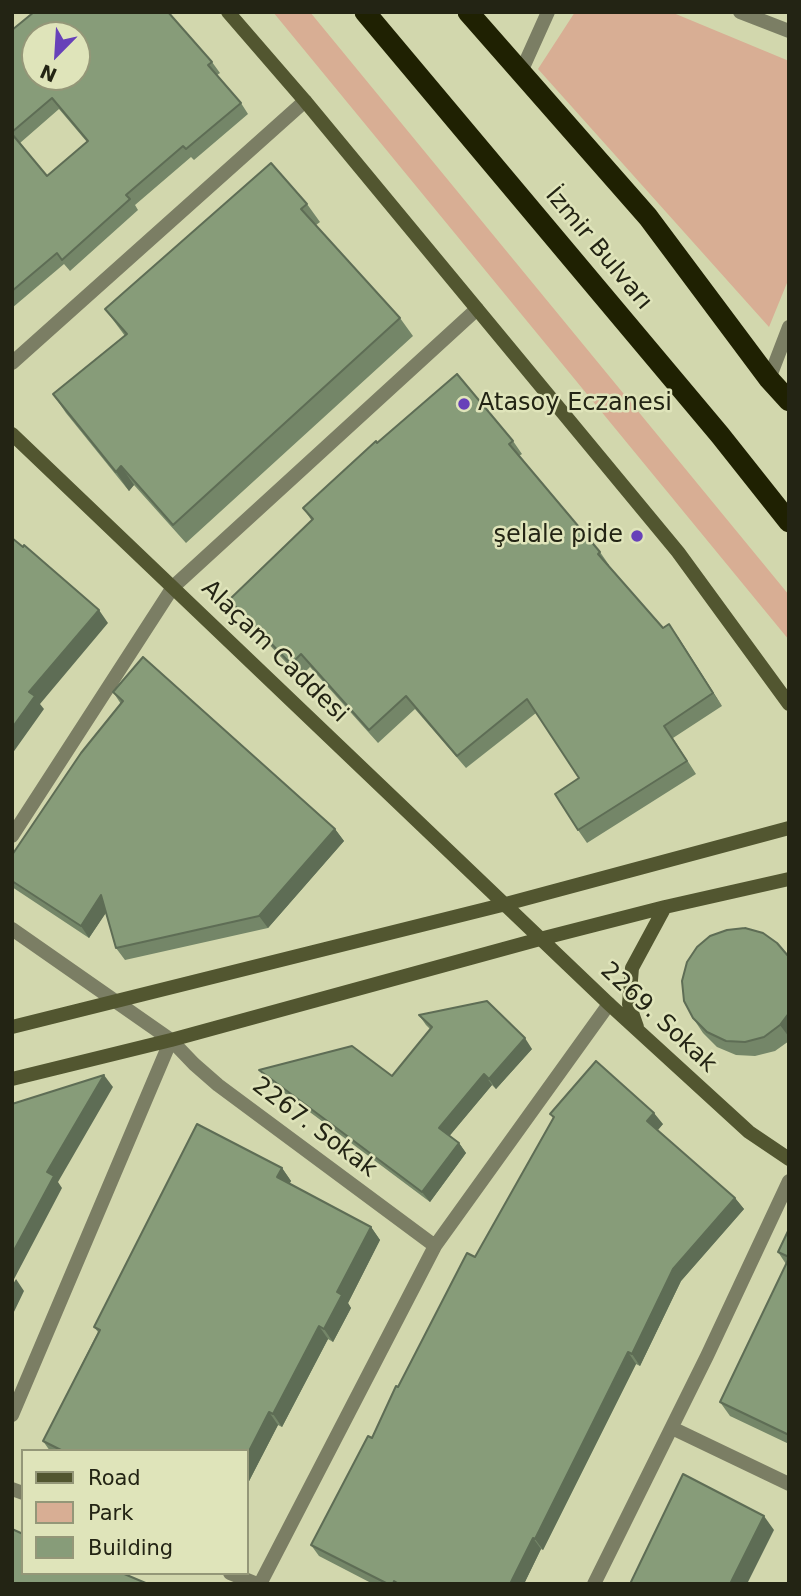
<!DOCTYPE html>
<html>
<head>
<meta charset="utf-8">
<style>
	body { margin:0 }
	#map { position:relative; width:801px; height:1596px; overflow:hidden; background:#d2d7ad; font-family:"DejaVu Sans",sans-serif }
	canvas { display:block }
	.frame { position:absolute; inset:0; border:14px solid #232414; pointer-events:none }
	.legend { position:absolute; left:21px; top:1449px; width:228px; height:126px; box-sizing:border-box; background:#dfe4ba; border:2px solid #949778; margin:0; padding:9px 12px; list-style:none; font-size:21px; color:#232414 }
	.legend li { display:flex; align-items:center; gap:14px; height:35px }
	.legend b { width:35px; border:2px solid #949778 }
	.north { position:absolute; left:21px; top:21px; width:70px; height:70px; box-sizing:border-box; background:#dfe4ba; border:2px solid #949778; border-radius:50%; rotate:204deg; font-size:19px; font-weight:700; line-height:28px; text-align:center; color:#232414 }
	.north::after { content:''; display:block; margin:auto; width:24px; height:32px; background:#6741b9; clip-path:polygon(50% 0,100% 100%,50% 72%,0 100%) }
</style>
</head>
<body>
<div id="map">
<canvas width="801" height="1596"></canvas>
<div class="frame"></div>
<ul class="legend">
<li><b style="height:9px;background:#525630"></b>Road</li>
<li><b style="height:19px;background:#d8ae94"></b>Park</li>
<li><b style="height:19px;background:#879c79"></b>Building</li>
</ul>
<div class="north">N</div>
</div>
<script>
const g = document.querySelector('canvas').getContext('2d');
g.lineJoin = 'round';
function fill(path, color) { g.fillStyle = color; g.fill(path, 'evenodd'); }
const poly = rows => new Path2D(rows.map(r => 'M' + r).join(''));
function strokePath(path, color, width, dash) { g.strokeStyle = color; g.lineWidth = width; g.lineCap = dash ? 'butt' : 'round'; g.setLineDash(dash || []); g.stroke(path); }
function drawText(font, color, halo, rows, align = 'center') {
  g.font = font + ' "DejaVu Sans",sans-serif'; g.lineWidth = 5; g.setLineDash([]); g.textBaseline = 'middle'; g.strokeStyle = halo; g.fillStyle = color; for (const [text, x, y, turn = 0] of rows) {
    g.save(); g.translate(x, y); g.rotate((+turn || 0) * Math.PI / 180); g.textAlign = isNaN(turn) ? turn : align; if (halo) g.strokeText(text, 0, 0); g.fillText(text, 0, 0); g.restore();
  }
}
fill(poly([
	[273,12,310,12,789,595,789,640],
	[575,12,671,12,789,61,789,278,769,327,538,69]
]), '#d8ae94');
strokePath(poly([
	[740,12,789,31],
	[521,72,548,12],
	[12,363,305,101],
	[769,379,789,327],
	[12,836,173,587,477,309],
	[12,929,171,1040,12,1415],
	[171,1040,194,1064,218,1085,435,1246],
	[672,1428,789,1484],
	[12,1489,23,1493],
	[230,1573,257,1584],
	[260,1584,435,1246,609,1004],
	[594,1584,707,1356,789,1181]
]), '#7b7e64', 14);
strokePath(poly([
	[228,12,305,101,678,552,789,704],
	[12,434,609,1004,749,1132,789,1159],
	[12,1027,502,905,789,828],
	[637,1027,629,1004,632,968,665,907],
	[12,1079,171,1040,540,939,665,907,789,879]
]), '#525630', 14);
strokePath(poly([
	[365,12,720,435,789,522],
	[468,12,648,217,769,379,789,401]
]), '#1f2102', 21);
fill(poly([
	[12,30,212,62,220,73,217,75,241,103,248,114,194,160,191,157,135,205,138,210,70,271,64,264,12,308],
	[59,109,87,142,47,176,20,143],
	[307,204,320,222,316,225,400,318,413,336,186,543,134,485,129,491,66,413,53,394,125,336,105,309],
	[513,441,522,454,519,456,600,552,609,565,608,566,663,628,678,637,722,706,673,738,696,774,587,843,578,830,579,778,536,713,466,768,415,709,378,743,310,667,300,677,238,612,229,600,312,521,303,508,377,443],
	[113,692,335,829,344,841,268,928,125,960,116,948,106,912,89,938,12,887,12,855,121,704],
	[789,957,789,1041,775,1051,755,1056,736,1055,717,1047,703,1033,693,1018],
	[419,1015,532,1049,496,1089,492,1085,449,1136,459,1143,466,1153,430,1202,267,1080,259,1070,392,1076,430,1029,426,1025],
	[550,1114,663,1124,658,1130,735,1198,744,1209,681,1281,640,1366,636,1364,543,1550,541,1549,524,1584,373,1584,319,1556,311,1545,372,1438,398,1387,475,1257,553,1118],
	[282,1168,291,1181,289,1184,371,1227,380,1240,348,1303,351,1308,333,1342,328,1339,282,1427,278,1425,247,1485,247,1451,50,1451,43,1441,98,1332,94,1327],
	[789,1229,789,1444,730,1416,720,1402,786,1264,778,1252]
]), '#748668');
fill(poly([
	[121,466,134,485,129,491,116,472],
	[99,610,108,623,40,704,44,709,12,754,12,728,29,692],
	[669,624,678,637,722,706,713,693],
	[335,829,344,841,268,928,259,916],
	[101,895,110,907,89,938,81,926],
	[789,1013,789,1037,780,1025],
	[525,1038,532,1049,496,1089,489,1079],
	[484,1074,492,1085,447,1139,439,1128],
	[104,1075,113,1087,58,1182,62,1188,12,1283,12,1254,47,1172],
	[654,1113,663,1124,655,1133,647,1121],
	[459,1143,466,1153,430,1202,422,1192],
	[282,1168,291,1181,286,1190,277,1177],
	[735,1198,744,1209,681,1281,640,1366,632,1354,673,1269],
	[371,1227,380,1240,348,1303,351,1308,333,1342,324,1329,337,1292],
	[16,1279,24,1291,12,1316,12,1286],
	[319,1326,328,1339,282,1427,273,1414],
	[628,1352,636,1364,543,1550,535,1539],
	[269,1412,278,1425,247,1485,247,1455],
	[764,1516,774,1530,747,1584,730,1584],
	[533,1538,541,1549,524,1584,510,1584]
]), '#5e6d55');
const building = poly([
	[34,12,168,12,212,62,208,65,241,103,186,149,183,146,126,195,130,199,62,260,57,253,12,291,12,134,47,176,88,141,52,98,12,132,12,30,34,12],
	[35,35,77,35,77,77,35,77,35,35],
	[271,163,307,204,301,209,400,318,173,525,121,466,116,472,53,394,127,334,105,309,271,163],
	[457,374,513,441,509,444,600,552,598,554,663,628,669,624,713,693,664,726,687,761,578,830,555,794,579,778,527,699,457,756,406,696,369,730,301,654,291,664,229,600,313,519,303,508,376,441,377,443,457,374],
	[12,538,23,547,24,545,99,610,29,692,35,696,12,728,12,538],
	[143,657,335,829,259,916,116,948,101,895,81,926,12,881,12,855,81,753,123,701,113,692,143,657],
	[745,928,763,933,777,943,789,957,789,1013,780,1025,764,1037,745,1042,726,1041,707,1032,693,1018,684,1001,682,981,687,962,697,947,710,936,727,930,745,928],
	[487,1001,525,1038,489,1079,484,1074,439,1128,459,1143,422,1192,259,1070,352,1046,392,1076,432,1027,419,1015,487,1001],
	[596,1061,654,1113,647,1121,735,1198,673,1269,632,1354,628,1352,535,1539,533,1538,510,1584,399,1584,394,1581,393,1584,388,1584,311,1545,368,1436,372,1438,396,1386,398,1387,467,1253,475,1257,554,1117,550,1114,596,1061],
	[104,1075,47,1172,54,1176,12,1254,12,1104,104,1075],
	[197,1124,282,1168,277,1177,371,1227,337,1292,342,1295,324,1329,319,1326,273,1414,269,1412,247,1455,247,1451,63,1451,43,1441,100,1330,94,1327,197,1124],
	[789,1229,789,1257,778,1252,789,1229],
	[789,1258,789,1435,720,1402,789,1258],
	[683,1474,764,1516,730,1584,630,1584,683,1474],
	[12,1529,23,1534,23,1573,122,1573,148,1584,12,1584,12,1529]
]);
fill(building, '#879c79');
strokePath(building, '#5e6d55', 2);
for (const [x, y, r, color] of [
	[464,404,7,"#6741b9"],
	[637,536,7,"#6741b9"]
]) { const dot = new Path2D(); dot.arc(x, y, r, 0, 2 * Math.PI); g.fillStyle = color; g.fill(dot); strokePath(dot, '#dfe4ba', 2.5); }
drawText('24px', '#232414', '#dfe4ba', [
	["İzmir Bulvarı",598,249,50],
	["Alaçam Caddesi",274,652,44],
	["2269. Sokak",658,1018,43],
	["2267. Sokak",314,1128,37]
]);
drawText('24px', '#232414', '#dfe4ba', [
	["Atasoy Eczanesi",478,404],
	["şelale pide",623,536,"right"]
], 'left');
</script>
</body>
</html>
